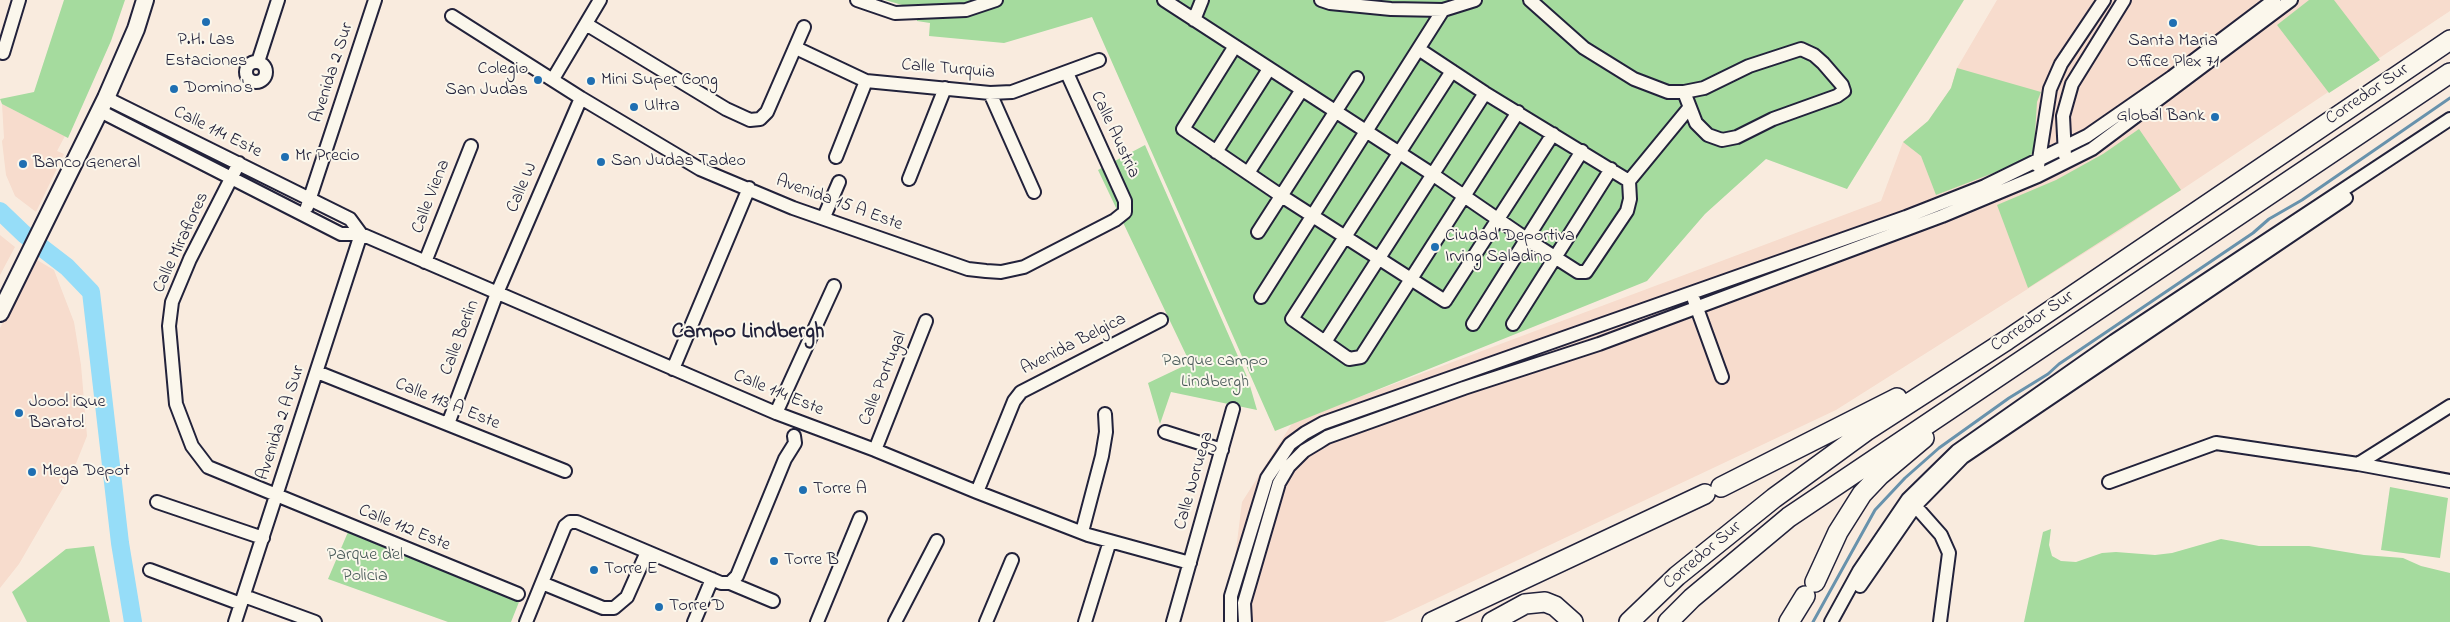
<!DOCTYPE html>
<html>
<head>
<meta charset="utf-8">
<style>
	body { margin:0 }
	canvas { display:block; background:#f9ebde }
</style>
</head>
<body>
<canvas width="2450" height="622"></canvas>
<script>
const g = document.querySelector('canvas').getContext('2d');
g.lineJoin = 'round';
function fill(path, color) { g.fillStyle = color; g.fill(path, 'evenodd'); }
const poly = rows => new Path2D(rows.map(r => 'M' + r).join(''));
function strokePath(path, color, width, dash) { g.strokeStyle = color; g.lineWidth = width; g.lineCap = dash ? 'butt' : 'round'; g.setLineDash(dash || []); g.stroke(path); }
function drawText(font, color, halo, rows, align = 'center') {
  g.font = font + ' "Indie Flower",sans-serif'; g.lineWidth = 4; g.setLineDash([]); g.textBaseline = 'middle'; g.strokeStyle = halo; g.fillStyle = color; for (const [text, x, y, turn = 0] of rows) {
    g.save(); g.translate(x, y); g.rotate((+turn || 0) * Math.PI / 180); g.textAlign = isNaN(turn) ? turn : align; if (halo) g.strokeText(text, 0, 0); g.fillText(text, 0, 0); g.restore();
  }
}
fill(poly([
	[1997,0,2450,0,2450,11,2121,230,1836,410,1391,620,1383,622,1227,622,1242,502,1293,422,1881,201,1903,142,1928,121,1951,88,1957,68],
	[2,104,65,136,57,151,64,154,36,212,15,196,6,175,2,141,4,138],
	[0,235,15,247,0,275],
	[37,260,54,270,74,322,81,365,87,436,73,471,19,564,0,588,0,328]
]), '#f7dccd');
fill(poly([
	[64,0,125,0,111,41,68,138,2,104,0,99,34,92],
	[885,0,1964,0,1847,189,1766,159,1705,214,1647,281,1275,431,1092,17,1004,43,929,36,930,23,917,21,916,9],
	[2309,0,2334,0,2380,60,2329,93,2277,25],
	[1957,68,2041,92,2037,102,2034,149,2030,157,2022,162,1936,195,1921,156,1903,142,1928,121,1951,88],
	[2139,129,2181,190,2028,288,1997,205,2056,180,2103,154],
	[1145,145,1248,379,1257,410,1171,392,1160,424,1148,383,1190,363,1098,170],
	[2390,487,2448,498,2440,558,2381,550],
	[2051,529,2049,545,2052,556,2061,561,2076,562,2102,553,2116,552,2155,555,2172,553,2221,539,2259,546,2309,546,2364,555,2403,558,2421,566,2450,573,2450,622,2024,622,2043,532],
	[348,532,519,602,511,622,448,622,328,579],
	[94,546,110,622,27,622,12,592,66,549]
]), '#a5db9e');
strokePath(poly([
	[1813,622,1875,510,1905,478,1939,448,2009,398,2048,374,2059,364,2253,233,2269,219,2302,200,2450,98]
]), '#6892ac', 3);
strokePath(poly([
	[0,211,24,234,67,267,91,292,120,543,133,622]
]), '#96ddf8', 18);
const minor = poly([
	[857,0,895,13,966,10,996,0],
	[1164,0,1432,174,1528,240,1578,272,1586,272,1627,211,1630,199,1629,181,1485,93,1420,50],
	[1321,0,1330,3,1391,9,1443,10,1475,0],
	[1530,0,1584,48,1634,79,1668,92,1684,92,1704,88,1749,66,1801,49,1814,55,1823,63,1842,85,1844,91,1837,96,1773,119,1737,137,1722,140,1708,135,1696,123,1684,92],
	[452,16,581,98,700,169,793,208,968,269,986,271,1001,272,1024,267,1115,220,1125,212,1125,201,1067,73],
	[1194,20,1202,0],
	[586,24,726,109,750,120,760,119,767,112,804,27],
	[1235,46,1183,129,1280,195,1445,301,1553,134],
	[796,48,866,81,990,93,1012,92,1099,60],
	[3,53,19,0],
	[258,62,278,0],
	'246 72a10 10 0 1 1 20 0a10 10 0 1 1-20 0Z',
	[1452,71,1292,319,1349,359,1361,357,1518,112],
	[553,79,600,0],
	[990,93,1034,192],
	[100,111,341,234,361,234,350,219,106,98],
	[1216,152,1269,69],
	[2065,156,2063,116,2072,84,2124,0],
	[836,157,866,81],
	[239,163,190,259,172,302,169,326,176,404,192,446,208,467,518,594],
	[2038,166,2050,89,2061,64,2104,0],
	[1248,173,1301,91],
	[909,179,945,88],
	[1629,181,1689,108],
	[307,207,375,0],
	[824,217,839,182],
	[1258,232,1357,78],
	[425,262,471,146],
	[1261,297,1443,10],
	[1694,300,1722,377],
	[1473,324,1582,151],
	[1513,324,1611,169],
	[1325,342,1485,93],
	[673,369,749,188],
	[317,372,565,471],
	[776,413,834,286],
	[448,424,497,293,581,98],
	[1165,432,1222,450],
	[875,450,926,321],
	[2358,464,2450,406],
	[2109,482,2216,443,2358,464,2450,481],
	[977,492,1014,401,1021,392,1161,320],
	[1910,500,1941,535,1949,553,1940,622],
	[157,502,263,538],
	[1082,532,1102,456,1106,432,1105,414],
	[150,570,241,604],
	[542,583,603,608,614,608,627,597,647,552],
	[730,583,737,576,785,459,795,443,794,436],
	[1860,586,1916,505,1963,457,2346,198],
	[244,596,315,622],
	[235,622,361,234,776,413,875,450,977,492,1088,535,1190,563],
	[526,622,565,526,570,522,577,522,721,583,730,583,773,601],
	[694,622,712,579],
	[817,622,860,518],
	[895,622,937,541],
	[986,622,1012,560],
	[1085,622,1110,541],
	[1173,622,1233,409],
	[1231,622,1231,596,1267,478,1290,444,1305,433,1323,423,1906,217,1985,186,2087,136,2172,77,2274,0],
	[1245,622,1244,603,1279,483,1289,466,1304,451,1319,442,1327,437,1464,388,1599,344,1942,216,2038,176,2092,149,2291,0],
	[1831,622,1859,571,1908,499,1957,451,2114,341,2450,119]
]);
const major = poly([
	[0,313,106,98,136,29,145,0]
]);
const highway = poly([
	[1721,487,1897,398],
	[1815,582,1838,532,1862,494,1880,475,1924,438],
	[1432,622,1705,494],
	[1492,622,1525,604,1545,602,1555,606,1573,622],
	[1629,622,1677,576,1774,498,1866,431,2007,340,2450,40],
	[1668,622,1692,598,1789,517,2450,73],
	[1789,622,1805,596]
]);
strokePath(minor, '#22223b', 16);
strokePath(major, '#22223b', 20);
strokePath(highway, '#22223b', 22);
strokePath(minor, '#fbf7ec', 12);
strokePath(major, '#fbf7ec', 16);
strokePath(highway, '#fbf7ec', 19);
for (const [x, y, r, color] of [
	[206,22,5,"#1f6fb2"],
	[2173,23,5,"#1f6fb2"],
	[538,80,5,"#1f6fb2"],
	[591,81,5,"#1f6fb2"],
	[174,89,5,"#1f6fb2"],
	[634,107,5,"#1f6fb2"],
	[2215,117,5,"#1f6fb2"],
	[285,157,5,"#1f6fb2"],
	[601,162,5,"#1f6fb2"],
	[23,164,5,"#1f6fb2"],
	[1435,247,5,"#1f6fb2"],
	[19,413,5,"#1f6fb2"],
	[32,472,5,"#1f6fb2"],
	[803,490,5,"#1f6fb2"],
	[774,561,5,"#1f6fb2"],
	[594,570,5,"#1f6fb2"],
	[659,607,5,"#1f6fb2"]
]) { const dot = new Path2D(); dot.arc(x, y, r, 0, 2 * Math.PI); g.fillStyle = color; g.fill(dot); strokePath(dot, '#fbf7ec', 2); }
drawText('18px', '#22223b', '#fbf7ec', [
	["P.H. Las",206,41,"center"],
	["Estaciones",206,62,"center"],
	["Santa Maria",2173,42,"center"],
	["Office Plex 71",2173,63,"center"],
	["Colegio",528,70,"right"],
	["San Judas",528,91,"right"],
	["Mini Super Cong",601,81],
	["Domino's",184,89],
	["Ultra",644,107],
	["Global Bank",2205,117,"right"],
	["Mr Precio",295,157],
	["San Judas Tadeo",611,162],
	["Banco General",33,164],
	["Ciudad Deportiva",1445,237],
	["Irving Saladino",1445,258],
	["Jooo! ¡Que",29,403],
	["Barato!",29,424],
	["Mega Depot",42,472],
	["Torre A",813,490],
	["Torre B",784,561],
	["Torre E",604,570],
	["Torre D",669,607]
], 'left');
drawText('18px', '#22223b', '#fbf7ec', [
	["Calle Turquia",948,70,5],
	["Avenida 2 Sur",333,73,-72],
	["Corredor Sur",2368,95,-34],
	["Calle 114 Este",217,133,26],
	["Calle Austria",1114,135,65],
	["Calle W",523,188,-67],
	["Calle Viena",432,197,-69],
	["Avenida 15 A Este",839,204,20],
	["Calle Miraflores",182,243,-65],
	["Corredor Sur",2033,322,-34],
	["Calle Berlin",461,338,-69],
	["Avenida Belgica",1074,345,-27],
	["Calle Portugal",884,379,-68],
	["Calle 114 Este",778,394,22],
	["Calle 113 A Este",447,405,22],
	["Avenida 2 A Sur",282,423,-72],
	["Calle Noruega",1195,481,-74],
	["Calle 112 Este",404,529,22],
	["Corredor Sur",1703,556,-40]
]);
drawText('18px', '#495a59', '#fbf7ec', [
	["Parque campo",1215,362],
	["Lindbergh",1215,383],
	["Parque del",365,556],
	["Policia",365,577]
]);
drawText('bold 22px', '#22223b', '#fbf7ec', [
	["Campo Lindbergh",748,333]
]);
</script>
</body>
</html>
